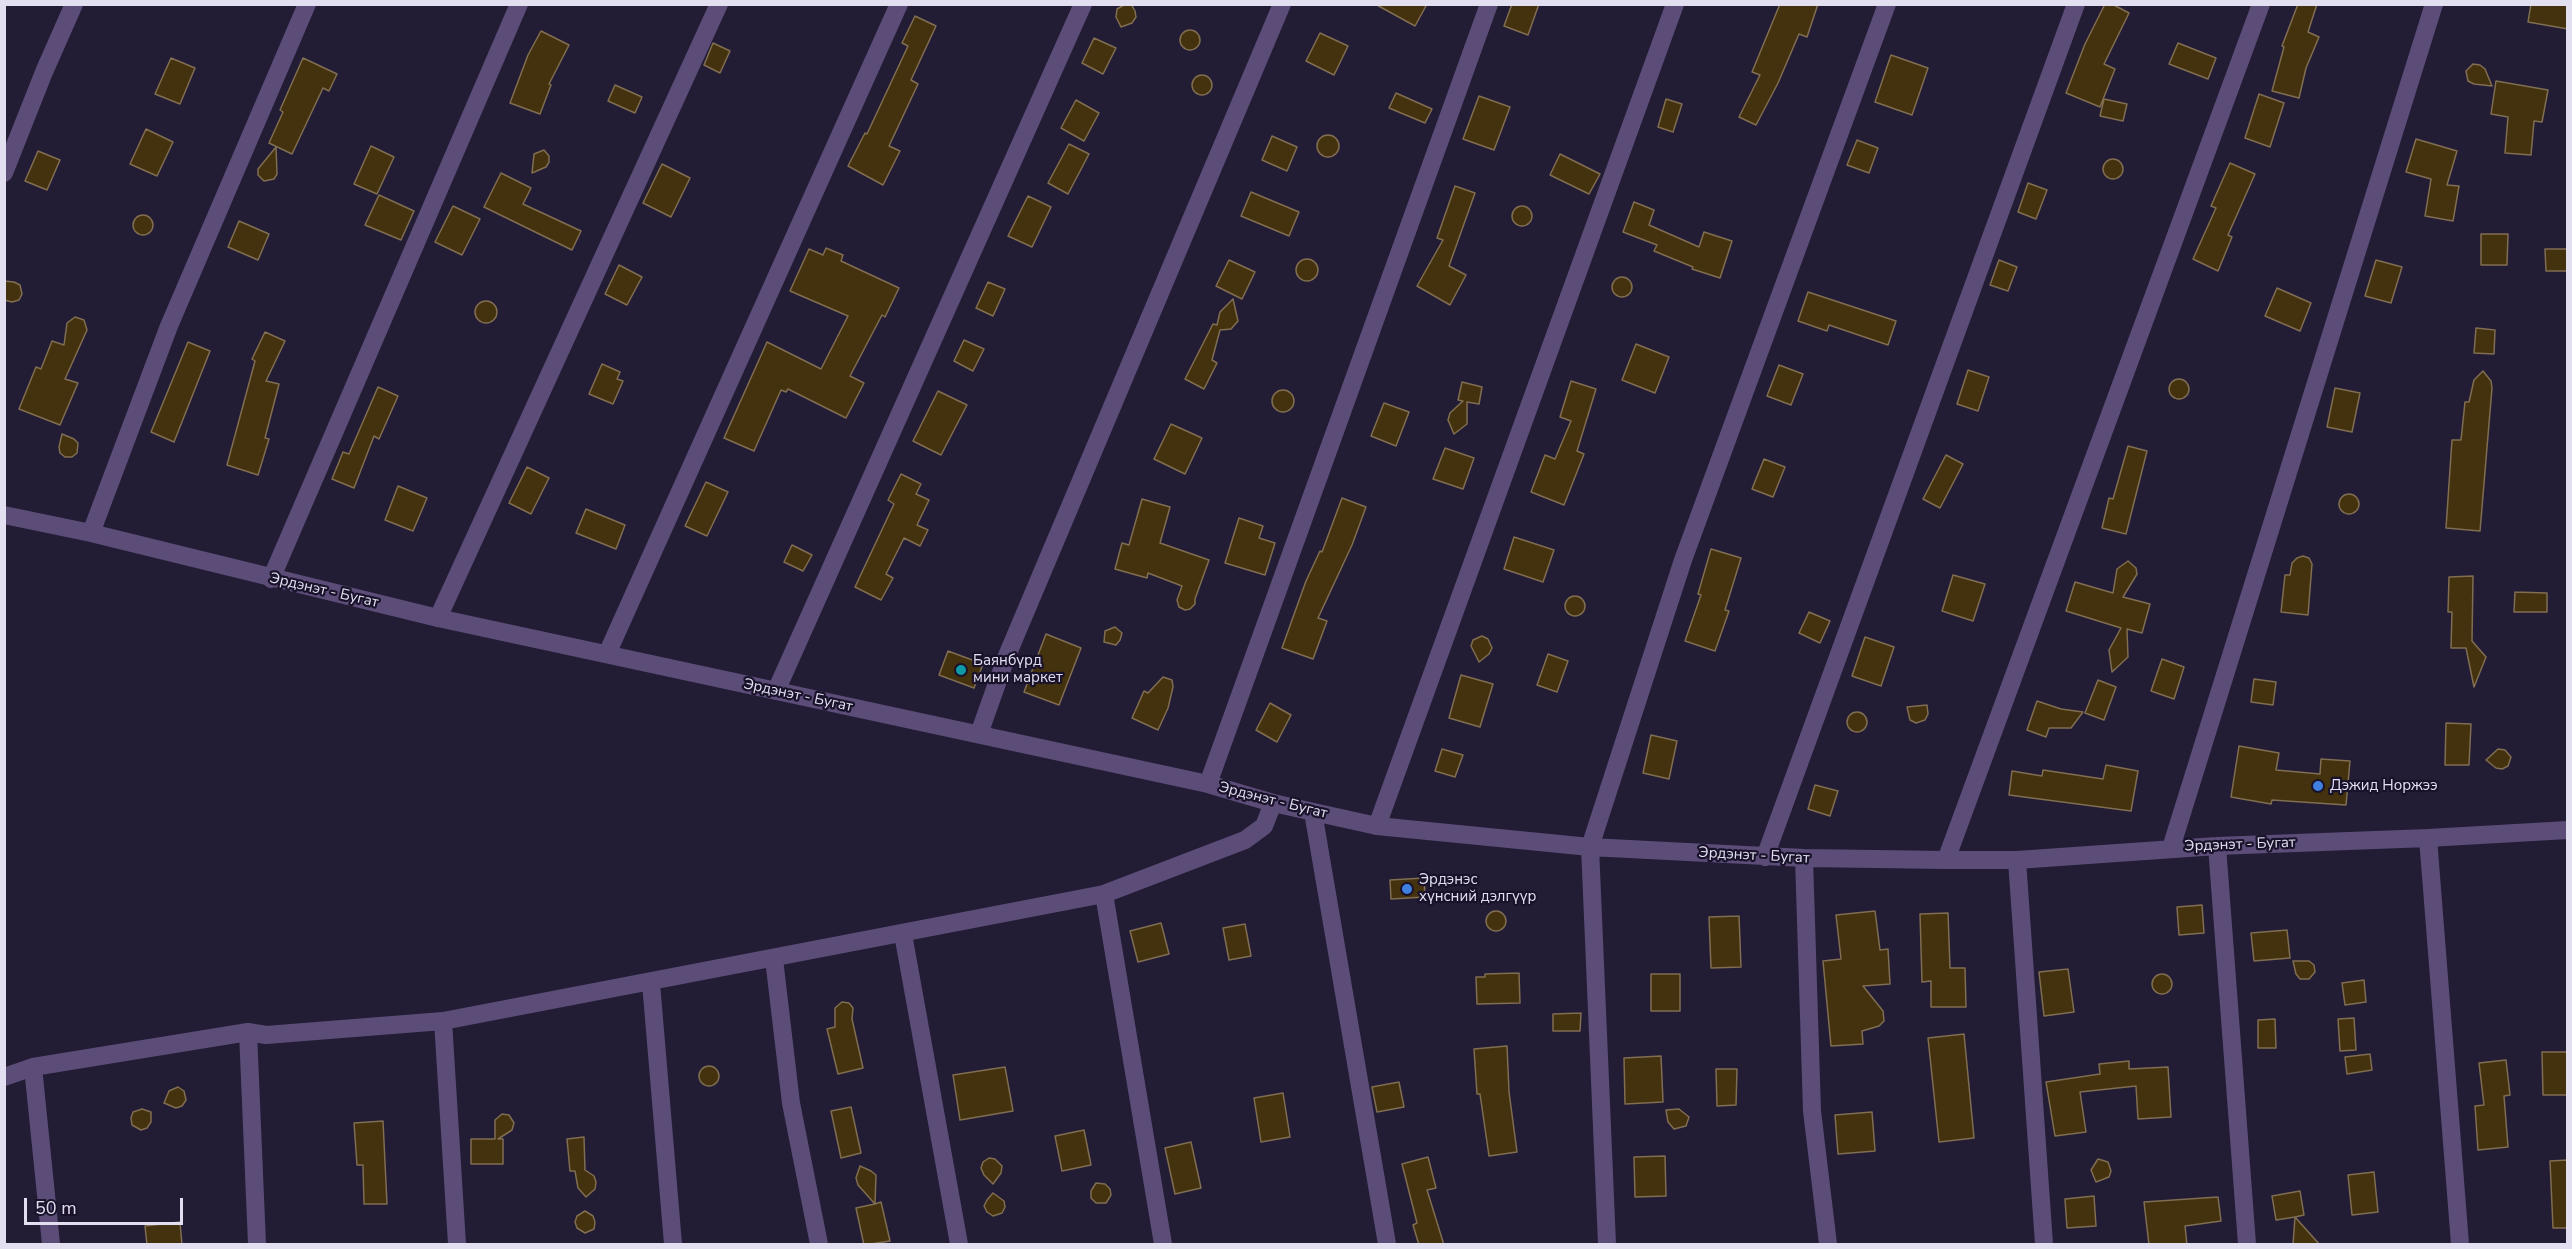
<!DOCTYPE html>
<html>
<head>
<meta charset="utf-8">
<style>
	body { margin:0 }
	#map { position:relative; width:2572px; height:1249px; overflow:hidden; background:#231c35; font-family:"Nunito Sans",sans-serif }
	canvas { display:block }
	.frame { position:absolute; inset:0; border:6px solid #e2dff0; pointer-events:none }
	.scale { position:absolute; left:24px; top:1198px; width:159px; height:27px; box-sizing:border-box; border:3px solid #e2dff0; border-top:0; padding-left:8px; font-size:18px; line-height:21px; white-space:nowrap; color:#e2dff0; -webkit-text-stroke:4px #19122a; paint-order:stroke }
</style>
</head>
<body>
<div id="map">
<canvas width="2572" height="1249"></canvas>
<div class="frame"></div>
<div class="scale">50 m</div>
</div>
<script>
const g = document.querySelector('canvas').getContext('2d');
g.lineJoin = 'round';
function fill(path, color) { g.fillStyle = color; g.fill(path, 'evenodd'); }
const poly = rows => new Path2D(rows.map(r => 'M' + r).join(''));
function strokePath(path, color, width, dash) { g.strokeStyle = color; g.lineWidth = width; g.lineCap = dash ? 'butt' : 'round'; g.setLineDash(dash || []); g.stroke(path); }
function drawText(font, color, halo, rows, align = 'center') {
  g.font = font + ' "Nunito Sans",sans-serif'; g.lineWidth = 4.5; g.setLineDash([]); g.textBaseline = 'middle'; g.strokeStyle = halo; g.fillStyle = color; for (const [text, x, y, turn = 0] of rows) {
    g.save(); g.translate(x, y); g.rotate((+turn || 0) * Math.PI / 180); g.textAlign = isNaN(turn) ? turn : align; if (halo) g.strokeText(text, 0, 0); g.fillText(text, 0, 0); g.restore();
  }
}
const building = poly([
	[1131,4,1135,11,1136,17,1132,23,1121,27,1116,17,1117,9,1124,5,1131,4],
	[1375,4,1427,4,1415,26,1375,4],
	[1512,4,1539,4,1528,35,1504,26,1512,4],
	[1780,4,1818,4,1807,37,1799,34,1778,83,1756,125,1739,117,1760,75,1752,72,1780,4],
	[2105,4,2112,4,2129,13,2104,64,2115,69,2100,107,2066,93,2085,44,2105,4],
	[2298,4,2317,4,2308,32,2319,37,2306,68,2299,98,2272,91,2284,47,2282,46,2298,4],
	[2531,4,2568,4,2568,29,2528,22,2531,4],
	[915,16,936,26,911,80,918,84,889,146,900,151,883,185,848,166,865,133,867,134,908,46,902,43,915,16],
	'1180 40a10 10 0 1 1 20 0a10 10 0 1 1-20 0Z',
	[541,31,569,45,549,84,551,85,540,114,510,103,528,55,541,31],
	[1320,33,1348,46,1334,75,1306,61,1320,33],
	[1094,38,1116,48,1103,74,1082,63,1094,38],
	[713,43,730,51,720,73,704,65,713,43],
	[2178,43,2216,58,2208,79,2169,64,2178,43],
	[1891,55,1928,68,1912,115,1875,102,1891,55],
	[171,58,195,68,180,104,155,94,171,58],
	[303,58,337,74,329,91,323,88,292,154,269,143,283,112,280,110,303,58],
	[2473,64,2480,65,2485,69,2492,86,2474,84,2468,81,2466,71,2473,64],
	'1192 85a10 10 0 1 1 20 0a10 10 0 1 1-20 0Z',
	[2496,81,2548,90,2542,122,2534,121,2531,155,2505,153,2508,117,2491,114,2496,81],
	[615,85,642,97,635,113,608,101,615,85],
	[1396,93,1432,109,1425,123,1389,108,1396,93],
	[2259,94,2284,103,2270,147,2245,138,2259,94],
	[1479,96,1510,107,1494,150,1463,139,1479,96],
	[1666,99,1682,104,1673,132,1658,127,1666,99],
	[2104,99,2127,104,2123,121,2100,116,2104,99],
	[1076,100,1099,113,1084,141,1061,128,1076,100],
	[146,129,173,142,157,176,130,164,146,129],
	'1317 146a11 11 0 1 1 22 0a11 11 0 1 1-22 0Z',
	[1272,136,1297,147,1287,171,1262,160,1272,136],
	[2416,139,2457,151,2447,185,2459,186,2453,221,2425,216,2431,179,2406,172,2416,139],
	[1857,140,1878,148,1869,173,1847,165,1857,140],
	[1069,144,1089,154,1068,194,1048,183,1069,144],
	[371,146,394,157,377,194,354,184,371,146],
	[276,147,277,174,274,179,264,181,258,175,258,169,276,147],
	[544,150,549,156,549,162,546,167,532,173,534,154,544,150],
	[38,151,60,160,47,190,25,181,38,151],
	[1560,154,1600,174,1589,194,1550,175,1560,154],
	'2103 169a10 10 0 1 1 20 0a10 10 0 1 1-20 0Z',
	[2230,163,2255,174,2228,235,2232,237,2218,271,2193,259,2216,208,2211,206,2230,163],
	[662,164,690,178,671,217,643,203,662,164],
	[501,173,531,188,523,204,581,231,572,250,484,207,501,173],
	[2028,183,2047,190,2036,219,2018,212,2028,183],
	[1455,186,1475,193,1449,266,1466,275,1450,305,1417,286,1443,240,1437,238,1455,186],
	[1251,192,1299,212,1289,236,1241,216,1251,192],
	[379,195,414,211,401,240,365,225,379,195],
	[1028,196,1051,207,1032,247,1008,236,1028,196],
	[1634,202,1654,210,1649,225,1699,247,1704,232,1732,241,1720,278,1692,269,1693,267,1654,251,1657,245,1623,232,1634,202],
	'1512 216a10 10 0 1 1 20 0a10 10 0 1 1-20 0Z',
	[453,206,480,219,462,255,435,242,453,206],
	'133 225a10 10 0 1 1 20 0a10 10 0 1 1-20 0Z',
	[239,221,269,234,258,260,228,247,239,221],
	[2481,234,2508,234,2507,265,2481,265,2481,234],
	[826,248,843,255,841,261,899,288,885,317,882,315,850,376,864,383,846,418,788,389,786,392,781,390,754,451,724,438,767,342,821,369,848,316,790,291,809,249,823,255,826,248],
	[2545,249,2568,249,2568,271,2546,271,2545,249],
	'1296 270a11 11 0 1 1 22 0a11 11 0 1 1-22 0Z',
	[1229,260,1255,272,1242,299,1216,286,1229,260],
	[1999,260,2017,267,2008,291,1990,285,1999,260],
	[2376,260,2402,267,2391,303,2365,296,2376,260],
	[619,265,642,277,627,305,605,294,619,265],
	'1612 287a10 10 0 1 1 20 0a10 10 0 1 1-20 0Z',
	[4,281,14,282,20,285,22,294,19,300,12,302,4,300,4,281],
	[988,282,1005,289,993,316,976,308,988,282],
	[2277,288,2311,303,2300,331,2265,316,2277,288],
	[1808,292,1896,321,1888,345,1829,325,1827,331,1798,321,1808,292],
	[1233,299,1238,321,1231,329,1220,330,1212,360,1217,363,1204,389,1185,379,1213,324,1217,325,1220,312,1233,299],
	'475 312a11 11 0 1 1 22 0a11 11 0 1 1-22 0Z',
	[75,317,84,320,87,330,65,379,78,383,60,425,19,409,36,367,41,369,52,341,64,345,67,323,75,317],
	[2476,328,2495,330,2494,354,2474,353,2476,328],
	[265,332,285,341,266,381,279,384,265,438,269,439,258,475,227,465,255,361,252,359,265,332],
	[964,340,984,349,973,371,954,361,964,340],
	[188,342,210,351,174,442,151,432,188,342],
	[1636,344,1669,357,1655,393,1622,380,1636,344],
	[602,364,620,372,617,379,623,381,613,404,589,394,602,364],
	[1779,365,1803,374,1791,405,1767,396,1779,365],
	[1968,370,1989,377,1978,411,1957,404,1968,370],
	[2483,371,2491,381,2492,388,2480,531,2446,528,2452,440,2461,440,2465,402,2469,402,2474,380,2483,371],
	'2169 389a10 10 0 1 1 20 0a10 10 0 1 1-20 0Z',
	[1571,381,1596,389,1577,451,1584,454,1564,505,1531,492,1545,455,1555,459,1571,421,1560,417,1571,381],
	[1462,382,1482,387,1479,404,1467,402,1467,424,1454,434,1448,420,1450,413,1463,401,1458,400,1462,382],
	[378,387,398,396,379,439,374,436,354,488,332,479,343,452,349,454,378,387],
	[2335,388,2360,393,2352,432,2327,427,2335,388],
	'1272 401a11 11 0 1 1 22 0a11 11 0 1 1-22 0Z',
	[938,391,967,405,941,455,913,441,938,391],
	[1384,403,1409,412,1396,446,1371,436,1384,403],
	[1171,424,1202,438,1185,474,1154,459,1171,424],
	[62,434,74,439,78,443,77,453,72,457,65,457,60,453,59,447,62,434],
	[2128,446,2147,451,2126,534,2102,528,2109,498,2113,499,2128,446],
	[1445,448,1474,458,1463,489,1433,479,1445,448],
	[1946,455,1963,464,1940,508,1923,499,1946,455],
	[1764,459,1785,467,1773,497,1752,489,1764,459],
	[527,467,549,478,531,514,509,503,527,467],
	[901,474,921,484,916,494,929,500,917,525,928,530,920,546,904,538,886,574,893,578,881,600,855,587,894,504,888,500,901,474],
	[706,482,728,492,707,536,685,526,706,482],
	[398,486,427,498,413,531,385,520,398,486],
	'2339 504a10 10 0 1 1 20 0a10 10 0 1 1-20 0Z',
	[1342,498,1366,507,1352,545,1318,618,1327,621,1313,659,1282,648,1306,581,1320,551,1322,552,1342,498],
	[1142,499,1170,507,1160,543,1209,560,1195,599,1195,604,1190,609,1185,610,1179,607,1177,600,1182,586,1148,573,1147,578,1115,569,1122,543,1129,545,1142,499],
	[586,509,625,525,616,549,576,533,586,509],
	[1239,518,1263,526,1259,538,1275,543,1265,575,1225,563,1239,518],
	[1514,537,1554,550,1543,582,1504,569,1514,537],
	[792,545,812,555,803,571,784,562,792,545],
	[1711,549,1741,558,1725,610,1729,611,1715,651,1685,641,1701,595,1698,594,1711,549],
	[2303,556,2309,558,2312,564,2308,615,2281,612,2285,575,2290,575,2292,563,2297,558,2303,556],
	[2128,561,2136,568,2137,574,2123,597,2150,604,2142,633,2127,629,2128,657,2112,672,2109,650,2121,628,2066,611,2075,582,2113,593,2117,569,2128,561],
	[1953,575,1985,584,1973,621,1942,611,1953,575],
	[2473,576,2472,641,2486,657,2474,687,2466,648,2451,648,2452,612,2448,612,2449,577,2473,576],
	[2515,592,2547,593,2547,612,2514,612,2515,592],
	'1565 606a10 10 0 1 1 20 0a10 10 0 1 1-20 0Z',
	[1809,612,1830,621,1820,643,1799,633,1809,612],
	[1115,627,1122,633,1120,640,1116,645,1104,642,1105,631,1115,627],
	[1046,634,1081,648,1059,705,1024,692,1046,634],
	[1482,636,1488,639,1492,648,1489,654,1479,662,1471,646,1473,640,1482,636],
	[1865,637,1894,647,1881,686,1852,676,1865,637],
	[948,651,983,664,974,688,939,675,948,651],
	[1548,654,1568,661,1557,692,1537,685,1548,654],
	[2162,659,2184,667,2174,699,2151,691,2162,659],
	[1461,675,1493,684,1480,727,1449,718,1461,675],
	[1163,677,1172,680,1173,687,1168,708,1158,730,1132,718,1144,691,1148,693,1163,677],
	[2254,679,2276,682,2273,705,2251,702,2254,679],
	[2098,680,2116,687,2104,720,2085,713,2098,680],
	[2037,701,2061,709,2083,712,2071,728,2049,728,2046,737,2027,730,2037,701],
	[1270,703,1291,715,1277,742,1256,730,1270,703],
	[1927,705,1928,714,1925,720,1916,723,1910,720,1907,707,1927,705],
	'1847 722a10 10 0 1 1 20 0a10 10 0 1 1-20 0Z',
	[2446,723,2471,724,2469,765,2445,765,2446,723],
	[1651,735,1677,741,1669,779,1643,773,1651,735],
	[2239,746,2279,753,2276,770,2320,774,2321,759,2350,761,2346,805,2272,800,2271,804,2231,797,2239,746],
	[1442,749,1463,755,1455,777,1435,771,1442,749],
	[2498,749,2505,750,2511,757,2508,766,2502,769,2496,768,2486,760,2498,749],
	[2106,765,2138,771,2131,811,2009,795,2012,771,2042,776,2043,770,2103,779,2106,765],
	[1815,785,1838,791,1830,816,1808,809,1815,785],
	[1424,878,1425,897,1391,899,1390,880,1424,878],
	[2202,905,2204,933,2179,935,2177,907,2202,905],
	'1486 921a10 10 0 1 1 20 0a10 10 0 1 1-20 0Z',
	[1875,911,1880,950,1888,949,1890,984,1863,986,1883,1011,1884,1021,1879,1026,1862,1031,1863,1044,1831,1046,1823,961,1841,959,1836,915,1875,911],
	[1948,913,1950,968,1965,968,1966,1007,1931,1007,1931,981,1922,982,1920,914,1948,913],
	[1739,916,1741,967,1711,968,1709,917,1739,916],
	[1161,923,1169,954,1138,962,1130,931,1161,923],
	[1245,924,1251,956,1229,960,1223,928,1245,924],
	[2287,930,2290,958,2254,961,2251,933,2287,930],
	[2293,961,2309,961,2314,965,2315,972,2309,979,2300,979,2296,974,2293,961],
	[2068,969,2074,1012,2044,1016,2039,972,2068,969],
	[1519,973,1520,1003,1477,1004,1476,977,1485,977,1485,974,1519,973],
	'2152 984a10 10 0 1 1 20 0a10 10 0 1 1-20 0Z',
	[1651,974,1680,974,1680,1011,1651,1011,1651,974],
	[2364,980,2366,1002,2345,1005,2342,983,2364,980],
	[842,1002,849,1003,853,1008,852,1019,863,1068,838,1074,827,1029,835,1027,835,1008,842,1002],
	[1581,1013,1580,1031,1553,1031,1553,1014,1581,1013],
	[2354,1018,2356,1050,2340,1051,2338,1019,2354,1018],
	[2275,1019,2276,1048,2258,1048,2258,1020,2275,1019],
	[1964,1034,1974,1138,1939,1142,1928,1038,1964,1034],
	[1507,1046,1509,1092,1517,1152,1489,1156,1480,1094,1477,1094,1474,1049,1507,1046],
	[2542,1052,2568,1052,2568,1095,2543,1095,2542,1052],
	[2370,1054,2372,1070,2347,1074,2345,1057,2370,1054],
	[1661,1056,1663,1102,1625,1104,1624,1058,1661,1056],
	[2506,1060,2510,1095,2504,1096,2508,1147,2478,1150,2475,1106,2484,1105,2479,1063,2506,1060],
	[2129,1061,2129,1069,2168,1067,2171,1117,2138,1119,2136,1086,2080,1092,2086,1132,2055,1136,2046,1082,2100,1074,2099,1064,2129,1061],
	'699 1076a10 10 0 1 1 20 0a10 10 0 1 1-20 0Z',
	[1005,1067,1013,1111,960,1120,953,1075,1005,1067],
	[1716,1069,1737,1069,1736,1105,1717,1106,1716,1069],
	[1399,1082,1404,1107,1377,1112,1372,1087,1399,1082],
	[178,1087,184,1091,186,1100,182,1106,176,1108,164,1103,169,1091,178,1087],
	[1283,1093,1290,1137,1261,1142,1254,1098,1283,1093],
	[851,1107,861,1153,841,1158,831,1111,851,1107],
	[142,1109,151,1112,151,1122,147,1128,141,1130,132,1125,131,1118,133,1112,142,1109],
	[1679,1109,1689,1117,1686,1126,1674,1129,1668,1122,1666,1110,1679,1109],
	[1872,1112,1875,1151,1838,1154,1835,1115,1872,1112],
	[502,1114,509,1115,514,1123,512,1130,498,1139,503,1139,503,1164,471,1164,471,1139,495,1139,495,1120,502,1114],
	[383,1121,387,1204,364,1204,363,1165,357,1165,354,1123,383,1121],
	[1084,1130,1091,1165,1062,1171,1055,1136,1084,1130],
	[584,1137,585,1170,594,1176,596,1182,595,1189,586,1197,578,1188,575,1171,570,1171,567,1139,584,1137],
	[1191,1142,1201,1188,1175,1194,1165,1148,1191,1142],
	[1665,1156,1666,1196,1635,1197,1634,1157,1665,1156],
	[1428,1157,1436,1188,1427,1190,1444,1245,1419,1245,1413,1225,1417,1223,1402,1164,1428,1157],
	[989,1158,995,1159,1002,1166,1001,1173,993,1184,984,1175,981,1168,983,1162,989,1158],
	[2098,1159,2108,1162,2111,1171,2109,1177,2096,1182,2091,1170,2098,1159],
	[2568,1160,2568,1228,2553,1228,2550,1161,2568,1160],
	[860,1166,871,1171,876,1175,875,1204,881,1202,890,1241,864,1245,856,1208,875,1204,858,1185,856,1178,860,1166],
	[2374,1172,2378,1212,2352,1215,2348,1175,2374,1172],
	[1096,1183,1105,1184,1110,1189,1111,1195,1106,1203,1096,1203,1091,1198,1091,1191,1096,1183],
	[2300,1191,2304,1215,2295,1217,2320,1245,2293,1245,2295,1217,2276,1220,2272,1196,2300,1191],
	[993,1193,1004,1201,1005,1207,1002,1213,993,1216,987,1212,984,1206,987,1200,993,1193],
	[2094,1196,2096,1226,2067,1228,2065,1199,2094,1196],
	[2218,1197,2221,1221,2185,1226,2187,1245,2149,1245,2144,1202,2218,1197],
	[585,1211,593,1216,595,1222,594,1229,585,1233,577,1228,575,1222,577,1216,585,1211],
	[180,1222,182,1245,147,1245,145,1226,180,1222]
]);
fill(building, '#44310d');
strokePath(building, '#806e52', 1.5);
strokePath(poly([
	[4,173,44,72,74,4],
	[4,515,91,533,438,618,1208,784,1273,803,1377,826,1590,847,1804,858,1946,860,2017,860,2217,846,2428,838,2568,830],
	[91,533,169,326,307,4],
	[271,579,519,4],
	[438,618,719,4],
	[607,654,899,4],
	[776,691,1083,4],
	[979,734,1006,658,1282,4],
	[1208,784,1489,4],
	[1313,812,1387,1244],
	[1377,826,1675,4],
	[2428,838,2460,1244],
	[2217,846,2247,1244],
	[2171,848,2434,4],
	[1765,857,2076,4],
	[1804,858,1812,1111,1828,1244],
	[1946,860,2261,4],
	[2017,860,2044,1244],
	[1104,894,1163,1244],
	[903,934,959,1244],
	[774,959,791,1103,819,1244],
	[651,983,673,1244],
	[443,1021,457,1244],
	[248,1032,257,1244],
	[33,1067,51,1244],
	[4,1077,33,1067,248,1032,266,1035,443,1021,1104,894,1245,840,1264,826,1273,803],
	[1607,1244,1590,847,1683,560,1887,4]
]), '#5b4d78', 18);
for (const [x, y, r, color] of [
	[961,670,6,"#0f9aa8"],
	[2318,786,6,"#3f7fe0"],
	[1407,889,6,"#3f7fe0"]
]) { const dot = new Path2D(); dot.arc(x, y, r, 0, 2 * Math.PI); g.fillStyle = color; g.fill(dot); strokePath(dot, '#19122a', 2); }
drawText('15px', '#e2dff0', '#19122a', [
	["Эрдэнэт - Бугат",324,591,13],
	["Эрдэнэт - Бугат",798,696,12],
	["Эрдэнэт - Бугат",1273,801,14],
	["Эрдэнэт - Бугат",2240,845,-2],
	["Эрдэнэт - Бугат",1754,856,3]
]);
drawText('15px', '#e2dff0', '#19122a', [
	["Баянбүрд",973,661],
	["мини маркет",973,678],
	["Дэжид Норжээ",2330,786],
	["Эрдэнэс",1419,880],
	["хүнсний дэлгүүр",1419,897]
], 'left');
</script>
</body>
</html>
